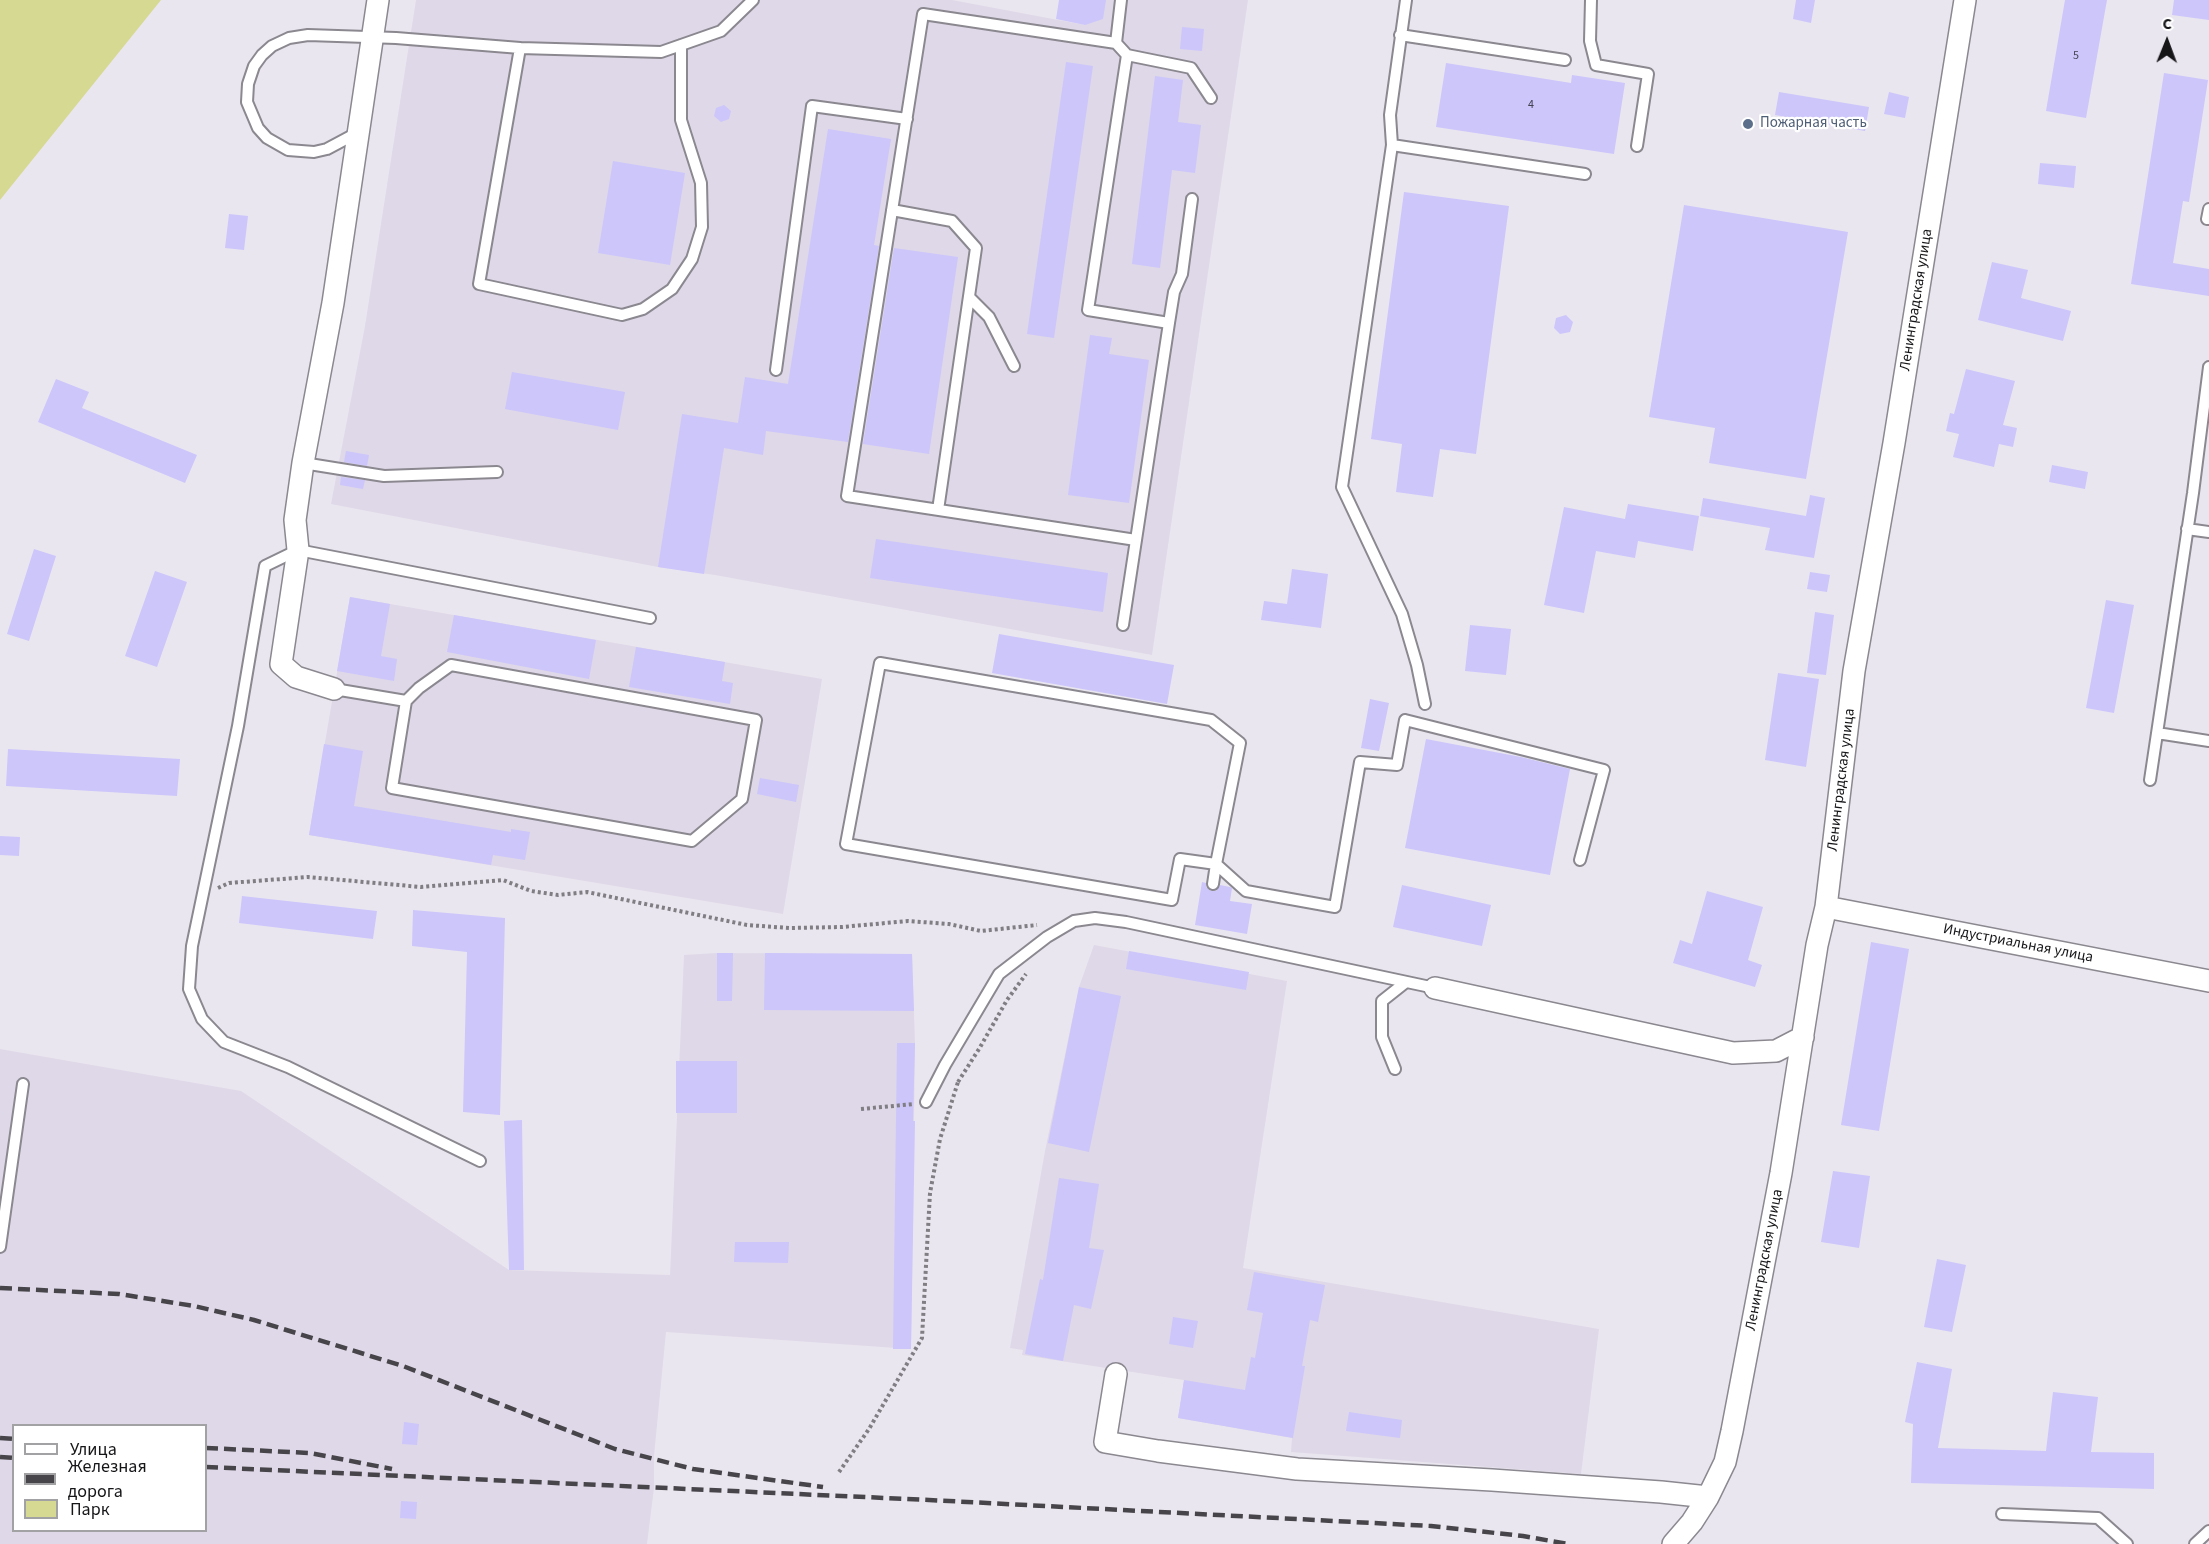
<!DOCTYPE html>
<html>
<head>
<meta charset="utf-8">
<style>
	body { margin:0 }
	#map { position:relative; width:2209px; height:1544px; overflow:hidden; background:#eae6ef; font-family:"Source Sans 3",sans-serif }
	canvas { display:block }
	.legend { position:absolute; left:12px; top:1424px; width:195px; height:108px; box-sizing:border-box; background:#fff; border:2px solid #a2a1a3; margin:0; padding:8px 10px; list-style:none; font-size:18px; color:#161518 }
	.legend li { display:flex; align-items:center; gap:12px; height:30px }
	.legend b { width:30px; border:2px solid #a2a1a3 }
	.north { position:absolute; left:2137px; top:12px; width:60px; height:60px; -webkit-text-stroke:4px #fff; paint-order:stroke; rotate:1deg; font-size:16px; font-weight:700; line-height:24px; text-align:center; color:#161518 }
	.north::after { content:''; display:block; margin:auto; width:21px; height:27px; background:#161518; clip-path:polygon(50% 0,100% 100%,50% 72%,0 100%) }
</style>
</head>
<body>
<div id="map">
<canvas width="2209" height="1544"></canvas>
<ul class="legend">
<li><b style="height:8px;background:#fff"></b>Улица</li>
<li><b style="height:8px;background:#47454a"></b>Железная дорога</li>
<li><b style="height:16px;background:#d6d992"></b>Парк</li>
</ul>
<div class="north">С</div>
</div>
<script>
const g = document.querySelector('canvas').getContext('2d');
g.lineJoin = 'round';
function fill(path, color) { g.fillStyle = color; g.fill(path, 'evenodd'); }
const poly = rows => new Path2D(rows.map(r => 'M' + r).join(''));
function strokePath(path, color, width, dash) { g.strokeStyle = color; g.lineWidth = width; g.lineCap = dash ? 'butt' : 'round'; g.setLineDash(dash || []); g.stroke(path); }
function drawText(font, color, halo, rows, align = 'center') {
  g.font = font + ' "Source Sans 3",sans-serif'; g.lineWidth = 4.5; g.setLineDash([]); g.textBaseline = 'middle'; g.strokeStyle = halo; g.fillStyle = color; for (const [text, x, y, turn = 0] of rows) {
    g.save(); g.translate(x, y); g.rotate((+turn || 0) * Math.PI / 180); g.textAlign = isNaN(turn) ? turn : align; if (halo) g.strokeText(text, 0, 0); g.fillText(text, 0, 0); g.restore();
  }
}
fill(poly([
	[416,0,952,0,1085,25,1106,0,1248,0,1152,655,715,575,658,567,331,504,365,326],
	[350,597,822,679,783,914,309,835],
	[1094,945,1287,981,1243,1268,1599,1329,1581,1474,1291,1452,1292,1438,1178,1418,1184,1380,1022,1355,1023,1350,1010,1348,1045,1151,1079,987],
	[717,953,912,954,915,1043,911,1349,666,1332,654,1456,654,1488,647,1544,0,1544,0,1049,241,1091,509,1270,670,1275,684,955],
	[14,1426,206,1426,206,1530,14,1530]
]), '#dfd8e8');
fill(poly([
	[0,0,161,0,0,200]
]), '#d6d992');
fill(poly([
	[1059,0,1106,0,1103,19,1085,25,1056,19],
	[1796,0,1815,0,1811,23,1793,19],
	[2065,0,2107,0,2086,118,2046,111],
	[2174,0,2209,0,2209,20,2172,15],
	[1182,27,1204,29,1202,51,1180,49],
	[1066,62,1093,66,1054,338,1027,334],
	[1446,63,1571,83,1572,75,1625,83,1614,154,1436,127],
	[2164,73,2208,80,2189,202,2183,201,2173,263,2209,269,2209,296,2131,284],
	[1155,76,1183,80,1178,122,1201,125,1195,173,1172,170,1160,268,1132,264],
	[1779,92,1869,107,1865,131,1775,115],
	[1889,92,1909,97,1905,118,1884,114],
	[724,105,731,111,729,119,721,122,714,116,716,108],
	[828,129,891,139,874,245,879,246,848,442,766,431,763,455,724,448,704,574,658,567,682,414,738,423,745,377,788,384],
	[613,161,685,173,670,265,598,253],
	[2040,163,2076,166,2074,188,2038,184],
	[1404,192,1509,206,1476,454,1440,449,1433,497,1396,492,1402,444,1371,439],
	[1684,205,1848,232,1806,479,1709,463,1715,428,1649,417],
	[229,214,248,216,244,250,225,248],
	[894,248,958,257,929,454,863,444],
	[1992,262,2028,270,2021,298,2071,311,2063,341,1978,320],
	[1566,315,1573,322,1570,332,1560,334,1554,328,1556,318],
	[1090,335,1112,338,1109,354,1149,360,1129,503,1068,495],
	[1966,369,2015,381,2003,425,2017,428,2013,447,1999,444,1994,467,1953,457,1959,434,1946,431,1950,413,1954,414],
	[512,372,625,392,618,430,505,409],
	[56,379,89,392,82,408,197,455,185,483,38,422],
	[346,451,369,455,367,466,344,462],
	[2052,465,2088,472,2085,489,2049,482],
	[341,477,365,480,363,489,340,485],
	[1810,495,1825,498,1814,558,1765,550,1770,528,1700,516,1703,498,1806,516],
	[1628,504,1699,516,1693,551,1638,541,1635,558,1596,551,1584,613,1544,605,1564,507,1625,519],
	[876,539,1108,573,1103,612,870,578],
	[34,549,56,556,29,641,7,634],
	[1292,569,1328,574,1321,628,1261,620,1264,601,1287,604],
	[155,571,187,582,157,667,125,656],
	[1810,572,1830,575,1827,592,1807,589],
	[350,597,390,604,381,656,397,659,394,681,337,671],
	[2106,600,2134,605,2114,713,2086,708],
	[1815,612,1834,615,1826,675,1807,673],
	[454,615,596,640,589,679,447,652],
	[1470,625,1511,629,1506,675,1465,671],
	[999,634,1174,665,1167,704,992,673],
	[636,647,725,662,722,681,733,683,730,704,629,687],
	[1778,673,1819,679,1806,767,1765,760],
	[1370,699,1389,703,1379,751,1361,748],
	[1426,739,1521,757,1570,769,1550,875,1405,848],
	[324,744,363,751,354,806,511,832,511,829,530,832,525,860,493,855,491,865,309,835],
	[8,749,180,759,177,796,6,786],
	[760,778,799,785,796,802,757,794],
	[0,836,20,837,19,856,0,855],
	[1202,882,1206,883,1206,887,1211,891,1216,891,1220,885,1230,887,1232,888,1230,901,1252,904,1247,934,1195,925],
	[1402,885,1491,905,1482,946,1393,927],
	[1707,891,1763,907,1748,960,1762,965,1755,987,1673,963,1680,940,1692,944],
	[242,896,377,911,373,939,239,923],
	[413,910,505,918,500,1115,463,1112,467,952,412,946],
	[1871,942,1909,949,1879,1131,1841,1125],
	[1129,951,1249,972,1246,990,1126,969],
	[717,953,733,953,732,1001,717,1001],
	[765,953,912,954,914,1011,764,1010],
	[1079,987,1121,996,1089,1152,1048,1143],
	[897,1043,915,1043,913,1121,915,1121,911,1349,893,1349],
	[676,1061,737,1061,737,1113,676,1113],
	[522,1120,524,1270,509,1270,504,1121],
	[1833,1171,1870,1176,1859,1248,1821,1242],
	[1059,1178,1099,1184,1089,1248,1104,1250,1091,1309,1074,1305,1063,1361,1025,1354,1040,1279,1043,1280],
	[735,1242,789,1242,788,1263,734,1262],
	[1937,1259,1966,1265,1952,1332,1924,1327],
	[1254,1272,1325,1285,1318,1322,1310,1320,1302,1366,1305,1366,1293,1438,1178,1418,1184,1380,1245,1390,1251,1357,1255,1358,1263,1313,1247,1310],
	[1173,1317,1198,1321,1193,1348,1169,1344],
	[1917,1362,1952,1369,1938,1448,2046,1451,2053,1392,2098,1397,2091,1452,2154,1453,2154,1489,1911,1483,1913,1424,1905,1422],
	[1349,1412,1402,1420,1400,1438,1346,1431],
	[404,1422,419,1424,417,1445,402,1444],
	[401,1501,417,1502,416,1519,400,1518]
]), '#ccc6fb');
const lane = poly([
	[1406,0,1390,115,1392,145,1342,487,1402,614,1417,665,1425,704],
	[1591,0,1590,41,1596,65,1648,74,1637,146],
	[1400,35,1565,60],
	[1116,43,923,14,847,496,1136,540,1169,323,1088,310,1127,55,1116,43,1121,0],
	[520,48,479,284,622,315,643,309,672,289,692,259,702,227,701,183,681,120,681,45],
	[1127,55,1191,68,1211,98],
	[357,133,327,149,314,152,288,150,267,138,258,128,247,102,248,84,254,66,262,55,272,46,289,38,308,35,396,38,520,48,661,52,721,31,753,0],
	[1392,145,1585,174],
	[2209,209,2207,219,2209,219],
	[892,210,952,221,976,248,938,510],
	[969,297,989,317,1014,366],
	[1169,323,1174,292,1182,274,1192,199],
	[776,370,812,106,907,119],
	[303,463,384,476,497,472],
	[2187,529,2209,532],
	[1123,625,1136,540],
	[334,689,406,701,419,688,451,665,756,720,742,799,692,841,392,788,406,701],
	[2157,733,2209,741],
	[2150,780,2193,493,2209,367],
	[1213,884,1216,864,1240,743,1211,720,880,663,846,844,1172,900,1180,859,1216,864,1246,891,1335,907,1360,762,1397,765,1405,720,1604,770,1580,860],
	[1395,1069,1382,1037,1382,1001,1406,982],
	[926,1102,945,1065,999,974,1047,937,1074,921,1095,918,1126,922,1435,988],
	[480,1161,288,1067,224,1042,202,1019,189,989,192,946,238,726,265,566,298,550,650,618],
	[0,1247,23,1084],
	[2002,1514,2098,1518,2127,1544],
	[2195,1544,2209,1531]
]);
const street = poly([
	[334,689,296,677,281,664,298,550,295,520,303,463,333,303,378,0],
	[1826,907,2209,981],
	[1435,988,1733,1053,1776,1051,1803,1037],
	[1116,1374,1105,1442,1158,1451,1297,1469,1492,1480,1661,1492,1708,1497],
	[1673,1544,1692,1522,1708,1497,1725,1462,1732,1431,1781,1173,1817,945,1826,907,1854,671,1894,443,1965,0]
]);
strokePath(lane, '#8b8890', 14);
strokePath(street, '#8b8890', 24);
strokePath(poly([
	[218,888,229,883,308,877,421,887,503,880,531,891,558,895,587,892,747,925,789,928,842,927,908,921,949,924,981,931,1037,925],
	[958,1082,979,1049,1007,1000,1026,974],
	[861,1109,914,1104],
	[839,1472,869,1429,922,1338,930,1193,940,1139,958,1082]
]), '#807d83', 4, [3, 3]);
strokePath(lane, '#fff', 10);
strokePath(street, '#fff', 21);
strokePath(poly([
	[0,1288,119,1294,194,1306,254,1320,403,1366,615,1449,693,1469,823,1487],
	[0,1438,14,1439],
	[206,1448,310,1453,392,1469],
	[0,1457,14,1458],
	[206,1467,929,1500,1431,1526,1523,1536,1568,1544]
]), '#47454a', 4.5, [12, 6]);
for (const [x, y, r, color] of [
	[1748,124,6,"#5c6f8a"]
]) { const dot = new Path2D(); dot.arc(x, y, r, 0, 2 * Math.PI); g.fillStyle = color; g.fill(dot); strokePath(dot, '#fff', 2); }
drawText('12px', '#444151', null, [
	["5",2076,56],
	["4",1531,105]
]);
drawText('15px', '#4e5e75', '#fff', [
	["Пожарная часть",1760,124]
], 'left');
drawText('15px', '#161518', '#fff', [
	["Ленинградская улица",1917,300,-81],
	["Ленинградская улица",1842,780,-83],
	["Индустриальная улица",2018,944,11],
	["Ленинградская улица",1765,1260,-79]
]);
</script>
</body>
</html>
